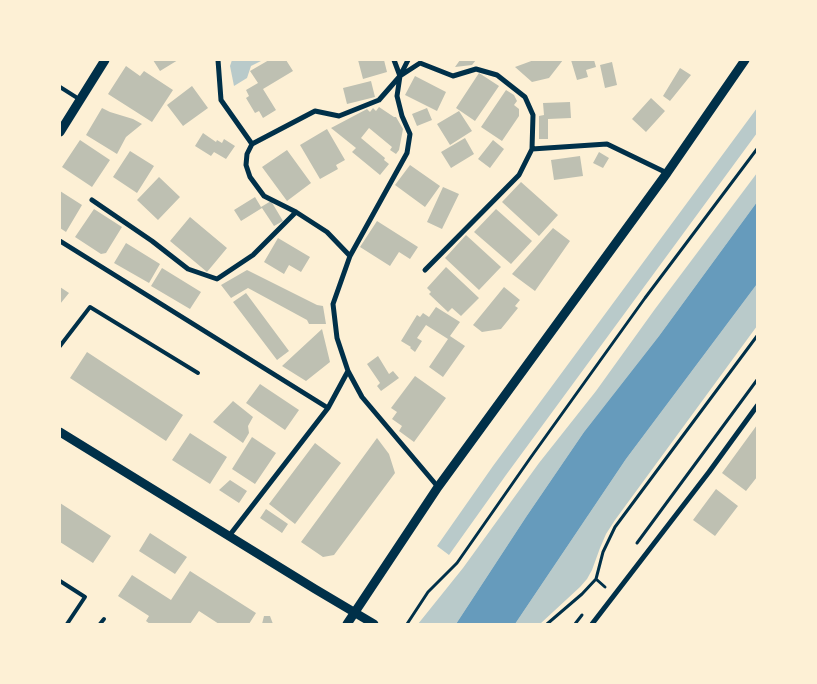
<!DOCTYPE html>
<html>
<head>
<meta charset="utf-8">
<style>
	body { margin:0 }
	#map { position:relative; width:817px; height:684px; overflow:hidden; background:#fdf0d5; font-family:Merriweather,serif }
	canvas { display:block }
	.frame { position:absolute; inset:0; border:61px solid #fdf0d5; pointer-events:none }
</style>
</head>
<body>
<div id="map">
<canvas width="817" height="684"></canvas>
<div class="frame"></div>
</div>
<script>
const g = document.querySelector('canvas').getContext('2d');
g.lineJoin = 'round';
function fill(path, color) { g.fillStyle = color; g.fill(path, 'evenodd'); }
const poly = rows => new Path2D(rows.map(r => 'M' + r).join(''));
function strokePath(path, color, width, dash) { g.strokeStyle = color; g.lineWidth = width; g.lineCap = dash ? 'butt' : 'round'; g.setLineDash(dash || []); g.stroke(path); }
fill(poly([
	[232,60,263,60,251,66,247,78,234,86,230,66],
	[757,108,757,133,506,475,449,555,437,546,493,466],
	[757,173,757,202,659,336,584,432,526,517,456,624,418,624,463,568,539,463,596,391,655,309],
	[757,284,757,326,615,520,606,534,600,548,592,570,587,579,580,587,540,624,515,624,626,459]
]), '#b9caca');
fill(poly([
	[757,202,757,284,626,459,515,624,456,624,526,517,584,432,659,336]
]), '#669bbc');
fill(poly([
	[153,60,178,60,160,71],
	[269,60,286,60,293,71,263,89,276,110,263,118,259,111,255,113,246,98,249,96,246,90,258,83,250,71],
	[358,60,384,60,387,72,363,79],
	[460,60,476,60,472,65,455,67],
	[534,60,563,60,549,78,532,82,515,67],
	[571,60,594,60,596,67,586,70,588,77,577,80],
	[612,62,617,85,605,88,600,65],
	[126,66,140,76,144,71,173,90,152,122,108,94],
	[680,68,691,75,670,101,663,96],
	[479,73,499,86,475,121,456,108],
	[415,76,446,92,437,111,405,95],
	[371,81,375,97,347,104,343,88],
	[192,86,208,108,183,126,167,105],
	[506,90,514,95,517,101,514,105,519,109,519,116,502,141,481,127],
	[651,98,665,111,646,132,632,119],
	[570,102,571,118,548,119,548,139,539,139,539,116,544,115,543,103],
	[379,107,394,117,396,117,403,129,399,150,396,154,390,150,392,147,369,128,361,138,385,158,384,160,389,164,380,175,352,152,356,148,331,128,367,109,370,112,373,108,376,111],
	[102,108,110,112,133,119,142,124,126,137,117,154,86,135],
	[427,108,432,120,417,126,412,114],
	[459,111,472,131,450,145,437,124],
	[327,129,345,160,336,165,338,169,320,179,300,145],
	[203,133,216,142,217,140,222,143,224,139,235,146,226,159,214,152,211,156,195,146],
	[465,138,474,154,451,168,441,152],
	[80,140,110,160,92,187,62,167],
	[493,140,504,149,490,168,478,159],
	[287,150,311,183,287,201,262,167],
	[130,151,154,166,137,193,113,177],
	[599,152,609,158,603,168,593,163],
	[580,156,583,176,554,180,551,160],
	[410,165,440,186,425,207,395,185],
	[159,177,180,197,158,220,137,200],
	[521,182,558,215,539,236,502,202],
	[443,187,459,194,442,229,427,222],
	[60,191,82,205,66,232,60,228],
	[255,197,261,207,271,201,283,221,274,226,262,208,241,221,234,210],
	[94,209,122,227,106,253,101,254,75,237],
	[496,209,532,241,511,264,474,232],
	[190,217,227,248,207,272,170,241],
	[377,221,418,247,410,259,399,252,390,266,360,247],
	[553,228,570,241,535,291,512,274],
	[466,235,501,267,479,290,445,258],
	[278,238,310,257,301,272,289,265,284,274,264,262],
	[126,243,160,264,149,283,114,263],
	[446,267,479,298,461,316,452,308,448,312,429,294,431,292,427,288],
	[162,268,201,292,190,309,151,286],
	[247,270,317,305,323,306,326,324,309,324,307,320,248,288,231,298,221,285],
	[60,287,69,293,60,304],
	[504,287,520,300,515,306,518,308,501,329,482,332,473,325],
	[246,293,289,351,277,360,233,302],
	[436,307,460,322,450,336,465,346,443,377,429,367,448,339,426,325,417,338,422,341,415,352,410,348,411,347,401,341,417,315,420,317,423,313,429,317],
	[322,329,330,362,306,381,282,366],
	[87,352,183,415,166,441,70,378],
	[378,356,389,374,393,371,399,378,381,391,377,386,380,383,367,364],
	[415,376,446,398,414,442,399,431,402,426,392,419,397,412,391,408],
	[260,384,299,410,285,430,246,403],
	[233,401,253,417,248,426,249,433,243,443,213,422],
	[757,425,757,477,746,491,722,473],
	[190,433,227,457,210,484,172,460],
	[252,437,276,453,255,484,232,469],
	[377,438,389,454,395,473,334,555,323,557,301,542],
	[315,443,341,463,295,524,269,504],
	[230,480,247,491,239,503,219,490],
	[716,489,738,506,715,536,693,520],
	[60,503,111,536,93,563,60,542],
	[266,509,288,524,282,533,260,518],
	[150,533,187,557,175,574,139,551],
	[190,571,256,613,249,624,219,624,199,611,190,624,150,624,146,621,149,616,118,596,132,575,171,600],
	[264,616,270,616,273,624,262,624]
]), '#bec0b2');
strokePath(poly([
	[637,543,757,380],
	[596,579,605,587],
	[407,624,428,592,457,563,531,457,645,298,757,149],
	[547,624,582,594,596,579,603,552,615,527,757,336],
	[575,624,582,615]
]), '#003049', 3);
strokePath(poly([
	[60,87,79,99],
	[60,346,90,307,198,373],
	[60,581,85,597,67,624],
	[100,624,104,619]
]), '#003049', 4);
strokePath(poly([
	[218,60,221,100,252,144,247,154,246,165,250,177,264,196,296,212,327,232,350,256],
	[394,60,400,76],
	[408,60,400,76,397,96,402,116,410,134,407,153,350,256,333,304,337,338,348,371,362,397,438,487],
	[252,144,315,111,339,116,379,100,400,76,420,63,453,76,476,69,497,75,525,97,533,115,532,149,519,175,425,270],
	[532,149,607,144,667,173],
	[92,200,152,241,188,269,217,279,253,255,296,212],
	[60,241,328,408],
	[229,536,328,408,348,371],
	[592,624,709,472,757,406]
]), '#003049', 5);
strokePath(poly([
	[60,132,105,60],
	[60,432,315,589,374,624],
	[347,624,438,487,667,173,745,60]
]), '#003049', 9);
</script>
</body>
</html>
